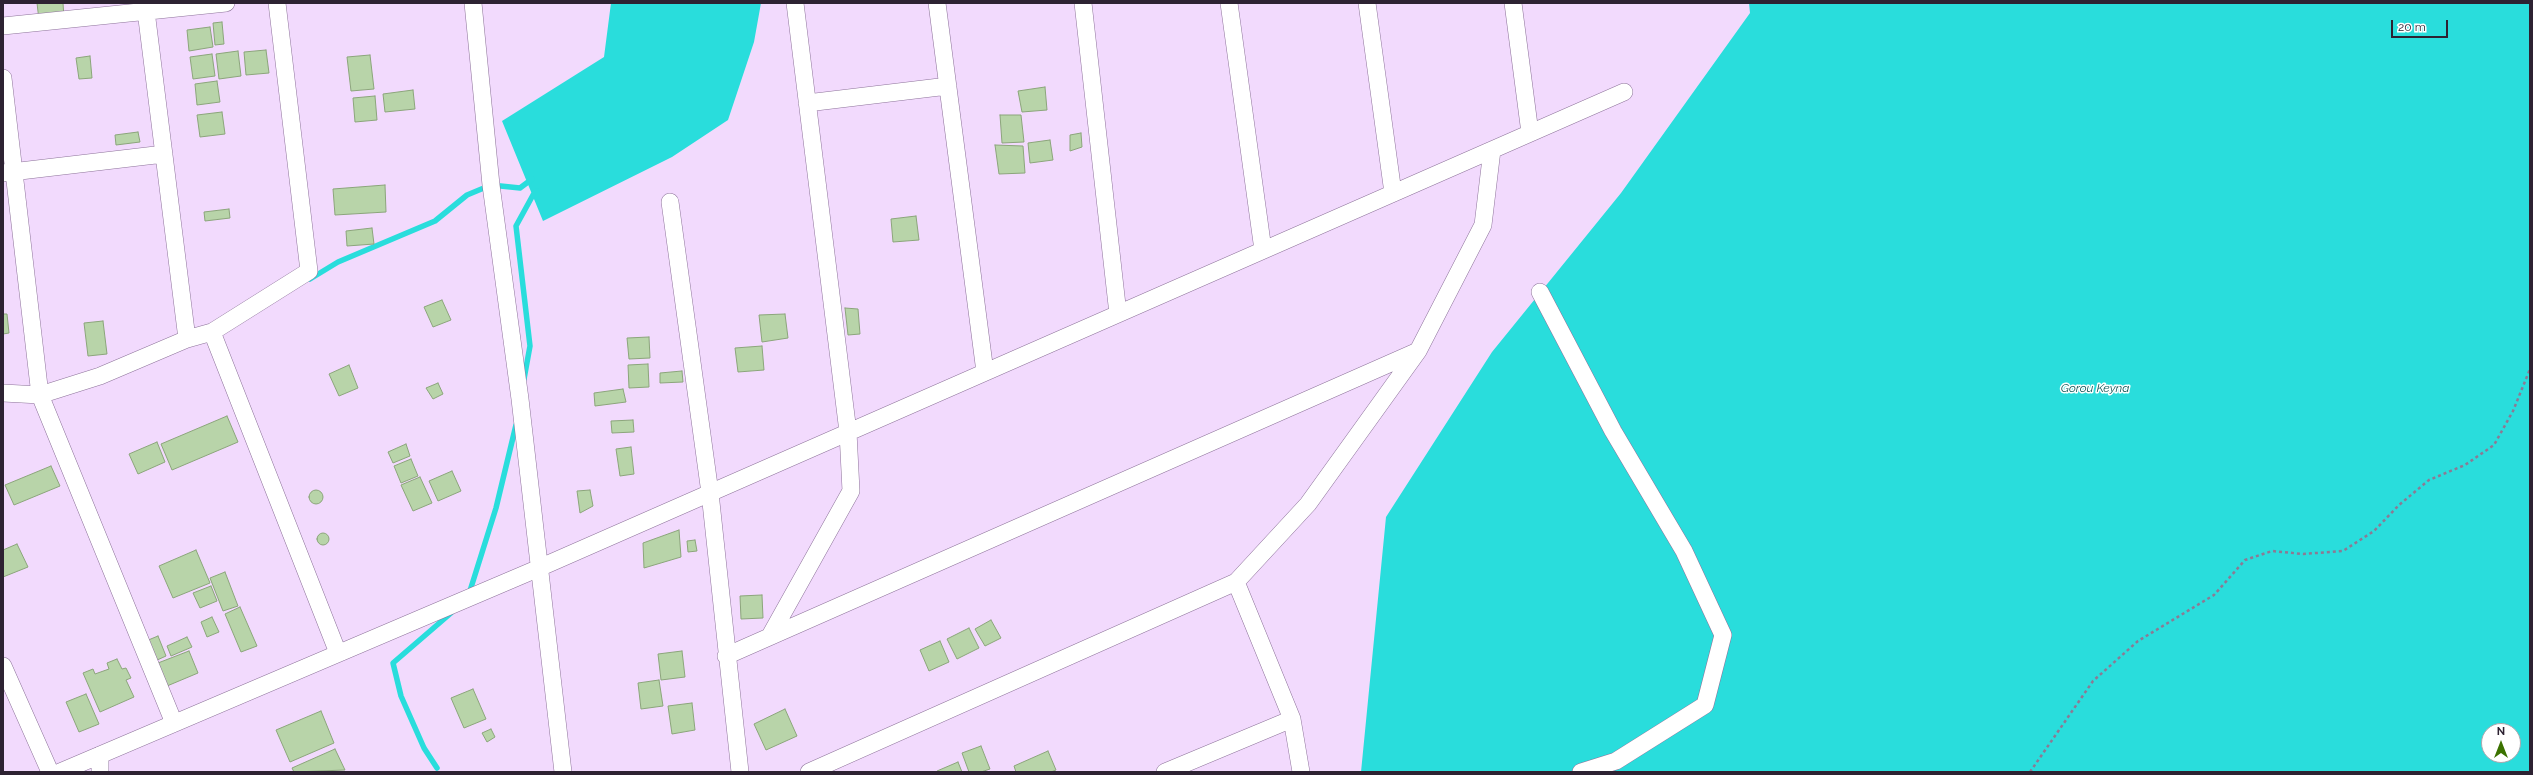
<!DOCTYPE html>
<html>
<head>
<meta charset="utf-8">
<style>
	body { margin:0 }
	#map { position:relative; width:2533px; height:775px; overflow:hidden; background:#f2dafd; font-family:Raleway,sans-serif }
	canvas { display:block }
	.frame { position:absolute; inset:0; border:4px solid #2d2232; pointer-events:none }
	.north { position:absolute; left:2481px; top:723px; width:40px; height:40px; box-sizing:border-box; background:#fff; border:1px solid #aba7ad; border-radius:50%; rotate:0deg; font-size:11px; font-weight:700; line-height:16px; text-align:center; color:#2d2232 }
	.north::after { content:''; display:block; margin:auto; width:14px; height:18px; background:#3b7200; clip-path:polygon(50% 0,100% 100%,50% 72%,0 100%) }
	.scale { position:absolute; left:2391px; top:20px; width:57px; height:18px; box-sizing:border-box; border:2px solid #2d2232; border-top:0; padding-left:5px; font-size:12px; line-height:14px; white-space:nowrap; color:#2d2232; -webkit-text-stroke:3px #fff; paint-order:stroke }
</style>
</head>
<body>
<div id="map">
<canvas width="2533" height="775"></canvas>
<div class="frame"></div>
<div class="north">N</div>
<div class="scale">20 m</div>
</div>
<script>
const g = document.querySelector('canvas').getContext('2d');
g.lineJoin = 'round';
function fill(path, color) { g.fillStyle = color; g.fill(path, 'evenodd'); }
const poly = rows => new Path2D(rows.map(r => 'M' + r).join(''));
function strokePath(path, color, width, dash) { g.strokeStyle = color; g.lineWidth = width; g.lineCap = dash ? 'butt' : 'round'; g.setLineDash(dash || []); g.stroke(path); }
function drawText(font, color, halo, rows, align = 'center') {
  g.font = font + ' Raleway,sans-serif'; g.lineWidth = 3; g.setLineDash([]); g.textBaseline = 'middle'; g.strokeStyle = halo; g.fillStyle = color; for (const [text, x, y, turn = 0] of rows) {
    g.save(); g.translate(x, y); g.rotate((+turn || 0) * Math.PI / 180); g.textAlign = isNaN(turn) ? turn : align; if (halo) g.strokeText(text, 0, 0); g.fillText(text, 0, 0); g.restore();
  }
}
fill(poly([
	[611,3,761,3,754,42,728,120,672,157,543,221,502,121,604,57],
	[1749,3,2530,3,2530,772,1361,772,1386,517,1492,352,1621,193,1750,13],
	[2489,731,2513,731,2513,755,2489,755]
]), '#29dddc');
strokePath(poly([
	[310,279,338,262,435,221,467,195,491,185,520,188,532,179],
	[524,379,530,346,516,226,533,195,537,191],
	[469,594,496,508,516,425],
	[437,768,424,748,401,696,393,663,451,613]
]), '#29dddc', 5.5);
const building = poly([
	[37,3,63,3,64,18,39,20,37,3],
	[222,22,224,44,215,45,213,23,222,22],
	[210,27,213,47,189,51,187,30,210,27],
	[266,50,269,73,246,75,244,52,266,50],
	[238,51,241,76,219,79,216,54,238,51],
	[212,54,215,76,193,79,190,57,212,54],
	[370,55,374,89,351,91,347,57,370,55],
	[90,56,92,78,79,79,76,58,90,56],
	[217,81,220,102,197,105,195,84,217,81],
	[1045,87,1047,110,1022,112,1018,91,1045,87],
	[413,90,415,109,385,112,383,94,413,90],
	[375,96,377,120,355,122,353,98,375,96],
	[222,112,225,134,200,137,197,115,222,112],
	[1000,115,1021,115,1024,142,1002,143,1000,115],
	[138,132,140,142,116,145,115,135,138,132],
	[1081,133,1082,147,1070,151,1070,135,1081,133],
	[1050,140,1053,160,1030,163,1028,143,1050,140],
	[995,145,1023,146,1025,173,999,174,995,145],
	[385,185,386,212,335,215,333,189,385,185],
	[229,209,230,218,205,221,204,212,229,209],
	[916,216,919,240,893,242,891,219,916,216],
	[372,228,374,244,347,246,346,231,372,228],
	[442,300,451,320,433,327,424,307,442,300],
	[845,308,858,309,860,334,848,335,845,308],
	[3,314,7,314,9,333,3,334,3,314],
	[785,314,788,338,762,342,759,315,785,314],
	[103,321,107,354,88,356,84,323,103,321],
	[649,337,650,358,629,359,627,338,649,337],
	[762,346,764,370,738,372,735,348,762,346],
	[648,364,649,387,629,388,628,365,648,364],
	[349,365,358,388,339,396,329,374,349,365],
	[682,371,683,382,660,383,660,373,682,371],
	[438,383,443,394,433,399,426,388,438,383],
	[623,389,626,402,595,406,594,393,623,389],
	[227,416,238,442,172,470,161,444,227,416],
	[633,420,634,432,612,433,611,421,633,420],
	[157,442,165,462,138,474,129,454,157,442],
	[406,444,410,456,393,463,388,452,406,444],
	[631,447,634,474,620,476,616,449,631,447],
	[411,459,418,476,401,483,394,466,411,459],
	[51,466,60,486,14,505,5,485,51,466],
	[452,471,461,491,438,501,429,481,452,471],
	[420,477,432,503,413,511,401,485,420,477],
	'309 497a7 7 0 1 1 14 0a7 7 0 1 1-14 0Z',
	[590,490,593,506,580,513,577,491,590,490],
	[679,530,681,557,644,568,643,543,679,530],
	'317 539a6 6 0 1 1 12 0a6 6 0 1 1-12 0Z',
	[695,540,697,551,688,552,687,541,695,540],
	[17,544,28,567,3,577,3,550,17,544],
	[196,550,210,583,173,598,159,566,196,550],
	[225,572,238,606,223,611,210,578,225,572],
	[211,586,217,601,200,608,193,593,211,586],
	[762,595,763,618,741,619,740,596,762,595],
	[240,607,257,646,241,652,225,614,240,607],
	[212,617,219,632,207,637,201,622,212,617],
	[991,620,1001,638,985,646,975,629,991,620],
	[969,628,979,648,957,659,947,639,969,628],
	[158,636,166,656,155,661,146,641,158,636],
	[187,637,192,647,171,656,167,646,187,637],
	[940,641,949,662,929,671,920,650,940,641],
	[189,651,198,673,167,686,158,663,189,651],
	[682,651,685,677,661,680,658,654,682,651],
	[117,659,122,669,126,668,131,678,126,680,134,697,100,712,83,673,93,669,95,674,109,669,107,663,117,659],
	[659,680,663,706,641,709,638,683,659,680],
	[473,689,486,719,464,728,451,698,473,689],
	[86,694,99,724,79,732,66,702,86,694],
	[692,703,695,730,672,734,668,706,692,703],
	[785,709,797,736,766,750,754,724,785,709],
	[321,711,334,743,290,762,276,730,321,711],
	[491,729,495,737,487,742,482,733,491,729],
	[981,746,990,769,981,772,969,772,962,753,981,746],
	[335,749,345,770,294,772,292,768,335,749],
	[1048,751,1056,770,1051,772,1016,772,1014,766,1048,751],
	[958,762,962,772,937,772,937,771,958,762]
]);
fill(building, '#b8d4a9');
strokePath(building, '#8ba57b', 1);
const street = poly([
	[145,3,187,339],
	[473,3,491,185,520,399,563,772],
	[937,3,985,372],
	[1083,3,1118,314],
	[1229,3,1263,250],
	[1367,3,1393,193],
	[1513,3,1530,133],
	[3,26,226,3],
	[3,78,40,395,174,723],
	[807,103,948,86],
	[3,173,164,154],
	[670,202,710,493,740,772],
	[1540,292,1613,431,1684,551,1723,635,1705,705,1616,761,1581,772],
	[212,332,338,653],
	[3,393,40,395,100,376,187,339,212,332,309,271,277,3],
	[770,636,851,491,848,432,795,3],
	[726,656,1418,351],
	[3,666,50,772],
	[100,755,100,772],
	[60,772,539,568,1624,92],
	[809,772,1236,582],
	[1165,772,1292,719],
	[1301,772,1292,719,1236,582,1308,504,1418,351,1483,225,1492,150]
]);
strokePath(street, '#8d739a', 18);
strokePath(poly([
	[2030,772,2093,681,2138,641,2214,595,2245,560,2272,551,2303,554,2343,551,2374,531,2399,505,2429,480,2465,465,2494,445,2513,411,2530,369]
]), '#8c7a94', 2.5, [3, 3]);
strokePath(street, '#fff', 17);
drawText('italic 12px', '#105656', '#fff', [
	["Gorou Keyna",2095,388]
]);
</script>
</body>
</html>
